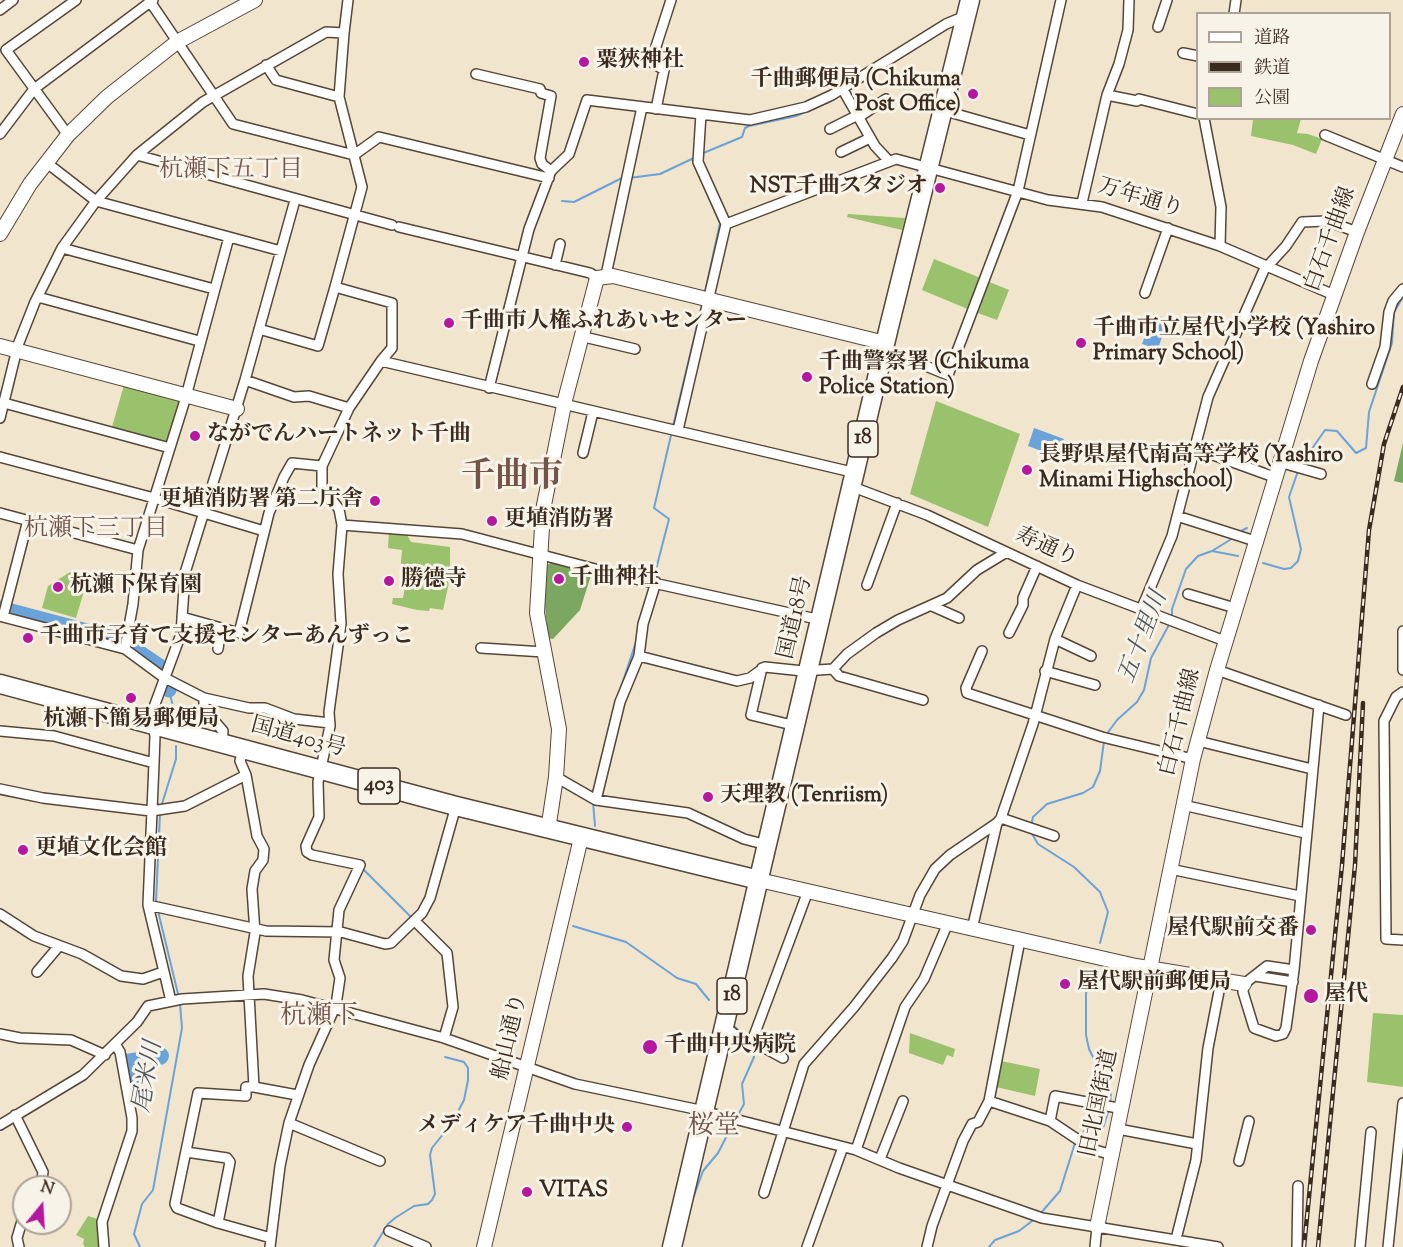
<!DOCTYPE html>
<html>
<head>
<meta charset="utf-8">
<style>
	body { margin:0 }
	#map { position:relative; width:1403px; height:1247px; overflow:hidden; background:#f2e5cd; font-family:"Sorts Mill Goudy","Noto Serif JP",serif }
	canvas { display:block }
	.legend { position:absolute; left:1196px; top:12px; width:195px; height:108px; box-sizing:border-box; background:#f7f3e8; border:2px solid #aca397; margin:0; padding:8px 10px; list-style:none; font-size:18px; color:#3b2a1e }
	.legend li { display:flex; align-items:center; gap:12px; height:30px }
	.legend b { width:30px; border:2px solid #aca397 }
	.north { position:absolute; left:12px; top:1175px; width:60px; height:60px; box-sizing:border-box; background:#f7f3e8; border:2px solid #aca397; border-radius:50%; rotate:18deg; font-size:16px; font-weight:700; line-height:24px; text-align:center; color:#3b2a1e }
	.north::after { content:''; display:block; margin:auto; width:21px; height:27px; background:#b5179e; clip-path:polygon(50% 0,100% 100%,50% 72%,0 100%) }
</style>
</head>
<body>
<div id="map">
<canvas width="1403" height="1247"></canvas>
<ul class="legend">
<li><b style="height:8px;background:#fff"></b>道路</li>
<li><b style="height:8px;background:#3b2a1e"></b>鉄道</li>
<li><b style="height:16px;background:#9ac16c"></b>公園</li>
</ul>
<div class="north">N</div>
</div>
<script>
const g = document.querySelector('canvas').getContext('2d');
g.lineJoin = 'round';
function fill(path, color) { g.fillStyle = color; g.fill(path, 'evenodd'); }
const poly = rows => new Path2D(rows.map(r => 'M' + r).join(''));
function strokePath(path, color, width, dash) { g.strokeStyle = color; g.lineWidth = width; g.lineCap = dash ? 'butt' : 'round'; g.setLineDash(dash || []); g.stroke(path); }
function drawText(font, color, halo, rows, align = 'center') {
  g.font = font + ' "Sorts Mill Goudy","Noto Serif JP",serif'; g.lineWidth = 6; g.setLineDash([]); g.textBaseline = 'middle'; g.strokeStyle = halo; g.fillStyle = color; for (const [text, x, y, turn = 0] of rows) {
    g.save(); g.translate(x, y); g.rotate((+turn || 0) * Math.PI / 180); g.textAlign = isNaN(turn) ? turn : align; if (halo) g.strokeText(text, 0, 0); g.fillText(text, 0, 0); g.restore();
  }
}
fill(poly([
	[1301,119,1297,133,1308,134,1322,139,1316,154,1293,145,1251,136,1253,119],
	[848,214,905,218,902,230,847,217],
	[934,259,983,279,970,310,922,290],
	[987,281,1009,290,997,320,975,312],
	[124,385,181,401,168,443,112,427],
	[936,401,1020,434,988,527,910,494],
	[389,531,406,533,411,542,450,547,450,578,443,610,430,608,429,611,417,610,392,604,393,598,403,598,407,577,400,575,402,550,388,548],
	[70,572,84,591,76,618,42,608,48,586],
	[1373,1013,1403,1015,1403,1087,1367,1082],
	[910,1033,955,1049,953,1057,947,1055,943,1065,909,1053],
	[1001,1061,1040,1069,1035,1096,996,1087],
	[88,1216,98,1219,100,1247,85,1247,83,1244,84,1239,76,1235]
]), '#9ac16c');
fill(poly([
	[1403,443,1403,483,1394,481],
	[552,562,592,572,580,610,553,639,548,638,544,594,545,566]
]), '#7ba760');
fill(poly([
	[1153,314,1168,319,1158,349,1142,344],
	[1034,428,1064,439,1058,457,1028,446],
	'151 1056a9 9 0 1 1 18 0a9 9 0 1 1-18 0Z',
	[139,1052,145,1082,131,1085,125,1054]
]), '#69a3d9');
strokePath(poly([
	[848,91,921,45],
	[701,154,742,137,745,128,749,126,796,116,831,101],
	[692,159,720,223,705,292],
	[629,178,660,174,696,157],
	[562,201,574,202,622,178],
	[673,426,701,309],
	[1300,466,1325,430,1337,431,1356,453,1366,448,1369,412,1392,343,1394,312,1403,297],
	[1239,532,1247,528],
	[1212,551,1233,538],
	[1263,563,1284,569,1291,568,1298,561,1301,549,1289,497,1298,471],
	[653,581,669,519,654,508,672,431],
	[1172,618,1172,609,1186,569,1198,556,1212,551,1238,556],
	[169,690,176,719],
	[620,690,636,642],
	[1106,735,1117,720,1137,702,1144,690,1151,658,1170,623],
	[596,783,611,719],
	[593,802,595,826],
	[161,807,176,759,176,746],
	[1031,826,1033,817,1047,804,1083,793,1093,787,1100,771,1104,741],
	[1031,832,1038,844,1074,867,1100,892,1108,912,1100,943],
	[364,870,413,919],
	[156,901,160,814],
	[158,911,179,998],
	[573,926,626,942,677,978,696,984,709,1000],
	[1089,971,1086,994,1086,1035,1089,1049,1111,1093,1110,1103],
	[734,1026,746,1038],
	[737,1117,744,1104,742,1084,754,1057,751,1045],
	[1079,1138,1084,1131,1103,1128,1109,1109],
	[692,1201,703,1171,718,1153,734,1122],
	[1040,1214,1060,1191,1075,1143],
	[140,1247,134,1234,142,1204,153,1190,182,1028,180,1004],
	[374,1247,388,1224,395,1218,414,1206,428,1204,432,1200,435,1194,430,1155,432,1148,452,1123,464,1100,468,1080,468,1068,464,1062,445,1057],
	[989,1247,995,1240,1019,1231,1036,1218]
]), '#69a3d9', 2);
strokePath(poly([
	[0,608,121,640,161,667],
	[168,686,169,690]
]), '#69a3d9', 15);
const street = poly([
	[149,0,233,124,354,155,379,137,549,178],
	[0,10,13,0],
	[1234,14,1236,0],
	[1158,27,1167,0],
	[1183,53,1198,56],
	[266,65,276,80,339,97],
	[476,74,540,89,541,93,551,96,540,158,542,164,551,171],
	[843,90,875,146,889,161],
	[1107,95,1137,101,1139,99,1198,114],
	[656,109,664,70,651,62,671,0],
	[942,110,1030,135],
	[859,117,886,99],
	[1204,118,1221,207,1220,246],
	[830,129,858,115],
	[0,134,34,89,153,0],
	[68,135,6,50,76,0],
	[1325,135,1403,167],
	[841,152,870,138],
	[137,155,392,225],
	[47,163,96,201,281,251],
	[1082,203,1107,95,1119,64,1128,30,1129,0],
	[726,224,896,159,1048,200,1102,207,1220,246,1334,295],
	[399,227,590,273,597,278],
	[62,248,214,289],
	[555,265,560,244],
	[606,275,642,107],
	[335,287,362,187,339,97,344,33],
	[1145,293,1168,228],
	[38,297,199,341],
	[259,329,318,346,335,287,392,303,392,348,381,361],
	[580,336,635,349],
	[886,345,891,352,948,375,1018,191,1061,0],
	[245,380,295,200],
	[1372,384,1385,347,1389,312,1393,301,1403,289],
	[489,388,529,229,551,171,569,154,587,100,750,120,806,107,832,95,946,24,958,19,964,20],
	[4,403,170,448],
	[0,418,18,345,35,302,62,248,96,201,137,155,203,102,326,32,344,33,348,0],
	[678,430,726,224,698,162,701,114],
	[1194,448,1274,477],
	[583,453,593,412],
	[0,457,154,498,264,531],
	[1279,462,1321,474],
	[853,487,927,515,1077,585,1225,641],
	[0,513,138,550],
	[1177,516,1255,541],
	[342,525,462,534,622,576,821,620],
	[867,585,897,503],
	[1188,594,1235,608],
	[932,606,959,618],
	[1141,610,1172,536,1208,397,1264,270,1286,246,1302,222,1327,221,1357,232],
	[0,616,125,649,163,677,204,698,249,708,265,708,294,719,330,723],
	[3,617,28,520],
	[182,617,239,633,269,513,284,477,292,463,322,466],
	[1403,631,1403,670],
	[1009,633,1023,605,1023,598,1037,566],
	[1055,639,1091,656],
	[481,648,544,652],
	[125,649,133,604,138,550,185,400,229,237],
	[218,649,221,628],
	[982,651,966,688,967,693,1102,737,1193,759],
	[639,656,737,681,750,678,765,667,803,671,833,669,847,654,876,633,898,620,947,598,977,570,1005,553],
	[762,668,751,715,796,726],
	[833,669,839,676,923,700],
	[1217,670,1346,715],
	[1045,671,1095,685],
	[1403,692,1396,697,1384,721,1386,939,1403,940],
	[204,698,204,709,223,731,222,744],
	[0,731,54,736,154,763],
	[1198,741,1312,769],
	[243,750,240,761,246,775,257,836,264,849,263,860,255,871,252,889,255,933,248,976,254,1087,297,1095],
	[556,777,596,800,688,813,744,839,767,845],
	[0,789,43,798,151,811,185,806,246,775],
	[596,800,620,702,639,656,643,624,656,582],
	[1183,805,1305,833],
	[1001,818,1054,836],
	[1170,869,1300,896],
	[148,905,266,931,341,932,385,944,391,943,422,913,430,898,456,806],
	[0,914,34,936,82,954,121,976,143,979,163,972],
	[415,921,447,953,453,1007,444,1038],
	[972,929,997,823,1001,818,1033,724,1055,639,1077,585],
	[1267,966,1294,970,1286,1028,1283,1034,1276,1036,1254,1028,1243,992,1244,984,1267,966],
	[1294,970,1319,705],
	[37,972,59,946],
	[1255,976,1293,982],
	[171,1001,148,905,154,763,155,736,151,715,181,634,185,573,245,380,294,397,309,396,349,408],
	[724,1026,746,1043,752,1041,783,1058],
	[0,1034,20,1038,71,1040,105,1055],
	[752,1041,808,891],
	[254,1087,246,1087,246,1096,198,1093,175,1204,177,1208,218,1223,271,1238],
	[989,1101,1050,1121,1092,1149,1112,1155],
	[15,1115,43,1172,41,1187],
	[1050,1121,1055,1096,1123,1109],
	[289,1123,380,1161],
	[0,1125,83,1075,137,1022,148,1006,182,999,264,994,302,1000,444,1038,575,1084,695,1109,856,1150,899,1168,1042,1218,1218,1247],
	[1118,1129,1197,1144],
	[856,1150,905,1007,924,979,948,923],
	[186,1152,227,1158,230,1162,218,1223],
	[880,1159,903,1101],
	[1239,1161,1249,1121],
	[764,1193,804,1064,854,1007,892,958,903,941,920,895,935,869,950,855,997,823],
	[389,1231,426,1247],
	[1176,1239,1196,1160,1208,1048,1221,981],
	[19,1247,17,1238,24,1214],
	[104,1247,102,1222,132,1131,132,1118,120,1052,115,1044],
	[270,1247,280,1166,289,1123,309,1065,336,1005,340,978,334,960,339,910,360,865,312,855,307,852,306,846,319,817,318,782,330,726,329,712,341,624,338,574,342,525,339,509,322,487,322,466,349,408,381,361,856,473],
	[807,1247,843,1147],
	[927,1247,932,1226,963,1141,972,1124,978,1122,989,1101,1020,940],
	[1095,1247,1097,1227],
	[1297,1247,1298,1186],
	[1360,1247,1371,1132],
	[1388,1247,1403,1103]
]);
const secondary = poly([
	[0,234,30,184,68,135,107,97,177,42,255,0],
	[0,346,237,409],
	[548,830,556,777,559,729,537,613,543,510,565,400,597,278,613,276,885,343],
	[759,880,1136,966,1244,984],
	[1097,1227,1193,759,1217,670,1311,361,1357,232,1403,114],
	[484,1247,581,838]
]);
const highway = poly([
	[0,684,456,806,759,880],
	[672,1247,889,327,970,0]
]);
strokePath(street, '#564638', 12);
strokePath(secondary, '#564638', 16);
strokePath(highway, '#564638', 21);
strokePath(street, '#fff', 9);
strokePath(secondary, '#fff', 14);
strokePath(highway, '#fff', 18);
const rail = poly([
	[1304,1247,1342,865,1369,530,1384,444,1403,387],
	[1318,1247,1355,865,1363,703]
]);
strokePath(rail, '#3b2a1e', 4.5);
strokePath(rail, '#f7f3e8', 2, [7]);
for (const [x, y, r, color] of [
	[584,62,6,"#b5179e"],
	[973,94,6,"#b5179e"],
	[940,188,6,"#b5179e"],
	[449,323,6,"#b5179e"],
	[1081,343,6,"#b5179e"],
	[807,377,6,"#b5179e"],
	[195,436,6,"#b5179e"],
	[1027,470,6,"#b5179e"],
	[375,501,6,"#b5179e"],
	[492,521,6,"#b5179e"],
	[559,579,6,"#b5179e"],
	[389,581,6,"#b5179e"],
	[58,587,6,"#b5179e"],
	[28,638,6,"#b5179e"],
	[131,698,6,"#b5179e"],
	[708,797,6,"#b5179e"],
	[23,850,6,"#b5179e"],
	[1311,930,6,"#b5179e"],
	[1065,984,6,"#b5179e"],
	[1311,996,8,"#b5179e"],
	[650,1047,8,"#b5179e"],
	[627,1127,6,"#b5179e"],
	[527,1192,6,"#b5179e"]
]) { const dot = new Path2D(); dot.arc(x, y, r, 0, 2 * Math.PI); g.fillStyle = color; g.fill(dot); strokePath(dot, '#f7f3e8', 2); }
for (const [x, y, w] of [
	[863,439,30],
	[379,786,42],
	[732,996,30]
]) { const box = new Path2D(); box.roundRect(x - w / 2, y - 18, w, 36, 4.5); g.fillStyle = '#f7f3e8'; g.fill(box); strokePath(box, '#3b2a1e', 1.5); }
drawText('bold 21px', '#3b2a1e', null, [
	["18",863,439],
	["403",379,786],
	["18",732,996]
]);
drawText('bold 22px', '#3b2a1e', '#f7f3e8', [
	["粟狹神社",596,62],
	["千曲郵便局 (Chikuma",961,81,"right"],
	["Post Office)",961,106,"right"],
	["NST千曲スタジオ",928,188,"right"],
	["千曲市人権ふれあいセンター",461,323],
	["千曲市立屋代小学校 (Yashiro",1093,330],
	["Primary School)",1093,355],
	["千曲警察署 (Chikuma",819,364],
	["Police Station)",819,389],
	["ながでんハートネット千曲",207,436],
	["長野県屋代南高等学校 (Yashiro",1039,457],
	["Minami Highschool)",1039,482],
	["更埴消防署 第二庁舎",363,501,"right"],
	["更埴消防署",504,521],
	["千曲神社",571,579],
	["勝德寺",401,581],
	["杭瀬下保育園",70,587],
	["千曲市子育て支援センターあんずっこ",40,638],
	["杭瀬下簡易郵便局",131,721,"center"],
	["天理教 (Tenriism)",720,797],
	["更埴文化会館",35,850],
	["屋代駅前交番",1299,930,"right"],
	["屋代駅前郵便局",1077,984],
	["屋代",1324,996],
	["千曲中央病院",664,1047],
	["メディケア千曲中央",615,1127,"right"],
	["VITAS",539,1192]
], 'left');
drawText('22px', '#3b2a1e', '#f7f3e8', [
	["万年通り",1140,200,17],
	["白石千曲線",1332,240,-70],
	["寿通り",1046,549,24],
	["国道18号",797,618,-77],
	["白石千曲線",1182,723,-76],
	["国道403号",298,739,15],
	["船山通り",512,1037,-77],
	["旧北国街道",1101,1104,-78]
]);
drawText('24px', '#745449', '#f7f3e8', [
	["杭瀬下五丁目",231,172],
	["杭瀬下三丁目",96,531]
]);
drawText('italic 24px', '#4b545f', '#f7f3e8', [
	["五十里川",1145,638,-69],
	["尾米川",150,1077,-80]
]);
drawText('26px', '#745449', '#f7f3e8', [
	["杭瀬下",319,1019],
	["桜堂",714,1129]
]);
drawText('bold 34px', '#745449', '#f7f3e8', [
	["千曲市",512,480]
]);
</script>
</body>
</html>
